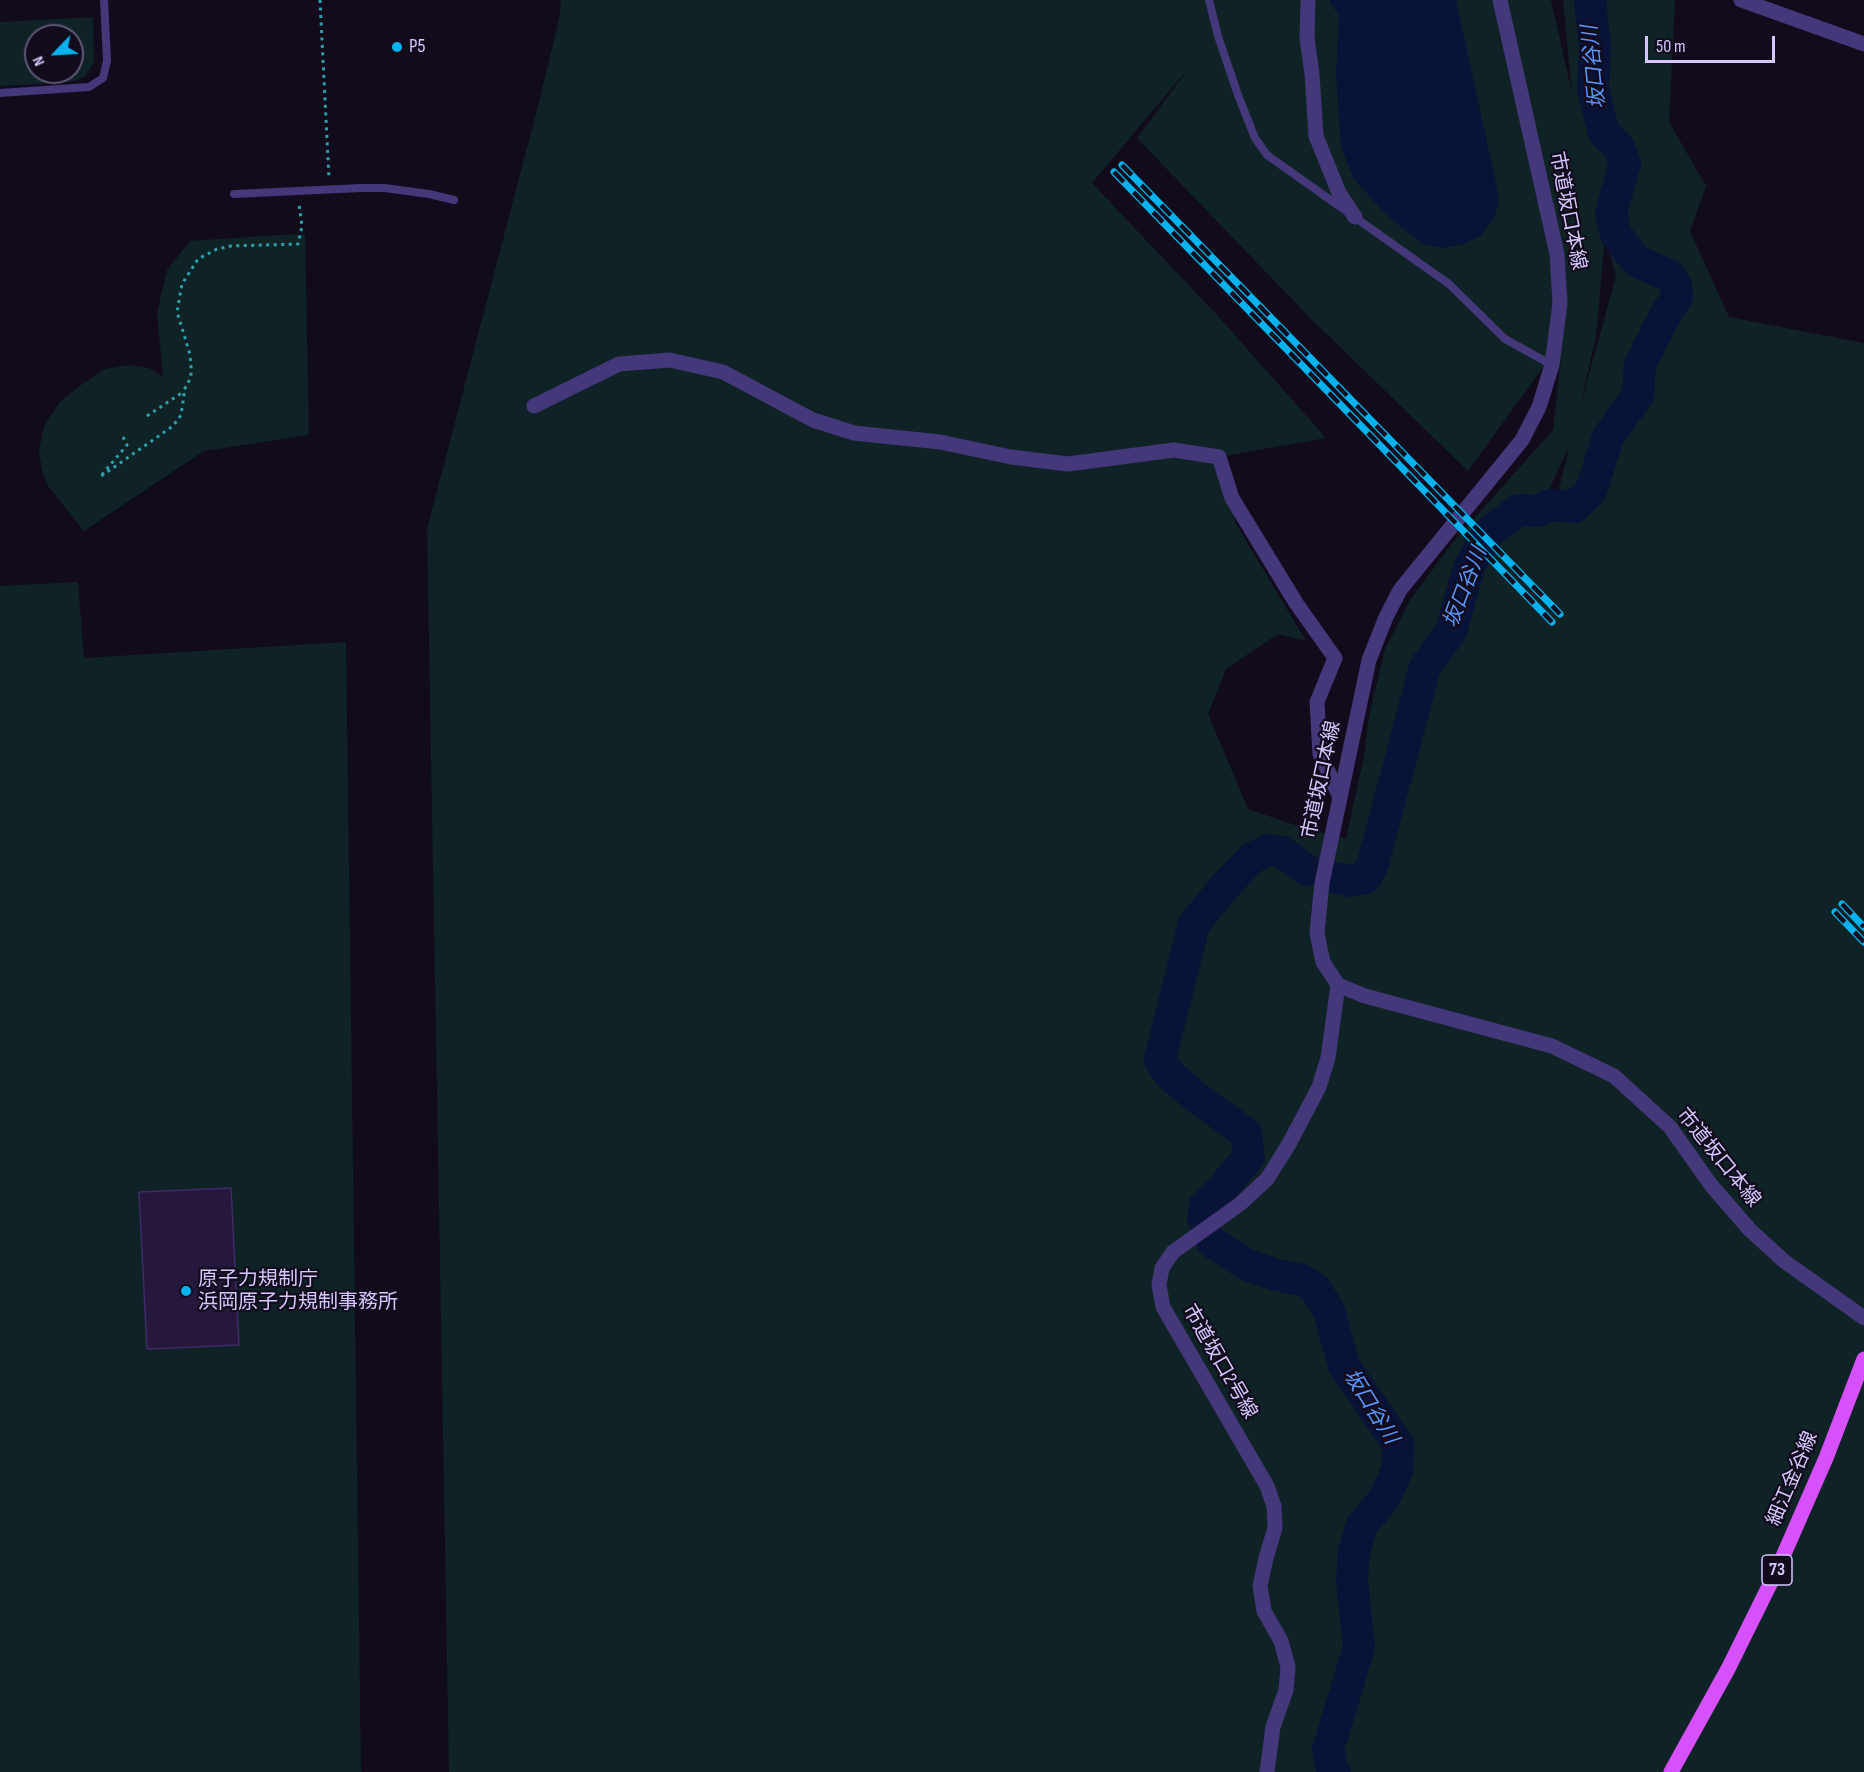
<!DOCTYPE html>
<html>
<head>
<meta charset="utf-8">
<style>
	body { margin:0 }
	#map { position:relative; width:1864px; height:1772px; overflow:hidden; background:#110b1c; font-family:"Sofia Sans Condensed",sans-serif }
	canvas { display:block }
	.north { position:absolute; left:24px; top:24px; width:60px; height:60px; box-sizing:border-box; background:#110b1c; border:2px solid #605676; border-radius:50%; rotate:245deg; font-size:16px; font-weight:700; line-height:24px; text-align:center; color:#d6c7fe }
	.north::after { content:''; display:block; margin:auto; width:21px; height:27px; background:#04b2ee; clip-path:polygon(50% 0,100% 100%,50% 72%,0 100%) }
	.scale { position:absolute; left:1645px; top:36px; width:130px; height:27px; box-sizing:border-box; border:3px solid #d6c7fe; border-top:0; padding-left:8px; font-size:18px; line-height:21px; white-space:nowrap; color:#d6c7fe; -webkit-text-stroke:4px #110b1c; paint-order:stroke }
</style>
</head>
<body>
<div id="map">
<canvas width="1864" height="1772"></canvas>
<div class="north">N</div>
<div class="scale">50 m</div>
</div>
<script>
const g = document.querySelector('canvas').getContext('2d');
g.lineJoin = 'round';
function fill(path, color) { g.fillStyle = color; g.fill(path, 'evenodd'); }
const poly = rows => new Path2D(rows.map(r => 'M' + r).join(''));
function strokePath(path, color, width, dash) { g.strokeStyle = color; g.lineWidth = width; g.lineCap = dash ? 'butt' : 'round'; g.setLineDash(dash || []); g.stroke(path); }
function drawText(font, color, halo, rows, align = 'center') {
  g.font = font + ' "Sofia Sans Condensed","Noto Sans JP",sans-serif'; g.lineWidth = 4.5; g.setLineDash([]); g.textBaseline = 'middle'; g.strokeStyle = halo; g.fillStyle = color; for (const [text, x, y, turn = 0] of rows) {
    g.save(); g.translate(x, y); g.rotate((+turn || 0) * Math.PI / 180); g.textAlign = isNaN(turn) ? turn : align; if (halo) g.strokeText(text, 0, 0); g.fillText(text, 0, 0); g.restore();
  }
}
fill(poly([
	[561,0,1551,0,1572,93,1563,0,1675,0,1669,122,1706,186,1690,231,1729,317,1864,343,1864,1772,449,1772,427,529,538,106,560,15],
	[1192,64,1137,138,1311,319,1468,471,1541,370,1561,358,1553,430,1453,542,1410,600,1385,649,1369,716,1364,756,1346,839,1298,826,1248,809,1208,714,1226,669,1278,634,1306,641,1235,522,1232,498,1219,457,1326,438,1218,316,1092,183],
	[1605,238,1616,276,1579,411,1596,336],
	[1570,444,1555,505,1473,554,1544,501],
	[93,17,94,62,85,77,70,82,0,86,0,22],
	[36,36,72,36,72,72,36,72],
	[294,234,295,235,305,234,309,435,204,451,84,531,48,486,42,470,39,451,44,426,60,402,78,387,105,369,129,365,149,368,163,377,157,313,167,270,190,241],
	[78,582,84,658,346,642,361,1772,0,1772,0,586]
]), '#0f2326');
fill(poly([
	[1331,0,1456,0,1499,197,1495,217,1480,236,1463,244,1443,248,1423,244,1388,217,1353,178,1341,147,1336,76,1339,15,1330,3]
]), '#091337');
strokePath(poly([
	[1337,878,1350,881,1366,878,1373,863,1425,667,1451,631,1469,567,1489,532,1519,510,1537,511,1550,505,1574,507,1591,491,1608,437,1638,395,1640,365,1663,319,1677,296,1676,285,1670,276,1636,261,1616,234,1611,213,1625,163,1619,147,1604,133,1593,90,1595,46,1590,0],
	[1203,1219,1205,1205,1218,1193,1249,1157,1246,1133,1197,1098,1169,1074,1160,1059,1194,924,1225,886,1252,858,1268,850,1282,852,1307,870],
	[1212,1242,1247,1265,1277,1275,1302,1280,1314,1287,1329,1311,1344,1366,1398,1444,1397,1470,1384,1499,1362,1525,1354,1551,1352,1581,1359,1647,1328,1750,1332,1769,1335,1772]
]), '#091337', 32);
const building = poly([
	[231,1188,239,1345,147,1349,139,1192,231,1188]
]);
fill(building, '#25183c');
strokePath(building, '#402a68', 1.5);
strokePath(poly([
	[320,0,329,178],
	[147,416,183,392],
	[123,437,127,445,100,477,173,426,181,415,184,395,183,392,191,377,191,363,189,351,177,312,182,284,198,259,217,249,231,246,298,244,302,226,299,204]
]), '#2e9fab', 3, [3, 4.5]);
strokePath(poly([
	[1209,0,1218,36,1238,95,1255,138,1267,155,1449,284,1505,339,1552,365],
	[0,93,89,87,103,78,107,61,104,0],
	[234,194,361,188,385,188,429,194,454,200]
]), '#44377a', 8);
strokePath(poly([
	[1308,0,1307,38,1312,74,1316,136,1339,193,1355,217],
	[1741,0,1864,44],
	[534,406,619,364,670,360,723,372,813,420,854,433,940,442,1011,457,1068,464,1174,450,1219,457,1232,498,1296,603,1335,658,1317,702,1320,754,1340,797]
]), '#44377a', 15);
strokePath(poly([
	[1500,0,1557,254,1560,303,1552,365,1539,407,1522,440,1400,590,1386,617,1369,660,1322,883,1317,933,1323,962,1338,985,1365,996,1552,1046,1614,1076,1670,1127,1711,1185,1750,1230,1784,1261,1864,1318],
	[1267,1772,1273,1727,1286,1690,1288,1667,1281,1641,1264,1611,1260,1586,1266,1558,1275,1528,1274,1506,1267,1486,1163,1307,1159,1285,1162,1268,1173,1252,1240,1204,1267,1179,1289,1144,1319,1087,1328,1058,1338,985]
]), '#44377a', 15);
strokePath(poly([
	[1671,1772,1728,1669,1777,1570,1826,1458,1864,1359]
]), '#d650fc', 15);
const rail = poly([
	[1122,165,1560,614],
	[1114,172,1552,622],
	[1842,904,1864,927],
	[1835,912,1864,942]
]);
strokePath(rail, '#04b2ee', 7);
strokePath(rail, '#110b1c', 4.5, [14]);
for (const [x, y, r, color] of [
	[397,47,6,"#04b2ee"],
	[186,1291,6,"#04b2ee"]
]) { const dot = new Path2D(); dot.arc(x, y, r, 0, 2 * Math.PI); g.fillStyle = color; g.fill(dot); strokePath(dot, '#110b1c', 2); }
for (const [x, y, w] of [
	[1777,1570,30]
]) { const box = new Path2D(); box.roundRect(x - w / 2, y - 15, w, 30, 4.5); g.fillStyle = '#110b1c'; g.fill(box); strokePath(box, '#d6c7fe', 1.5); }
drawText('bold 18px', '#d6c7fe', null, [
	["73",1777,1570]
]);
drawText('20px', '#d6c7fe', '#110b1c', [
	["P5",409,47],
	["原子力規制庁",198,1280],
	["浜岡原子力規制事務所",198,1303]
], 'left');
drawText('20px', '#d6c7fe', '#110b1c', [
	["市道坂口本線",1567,211,79],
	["市道坂口本線",1322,780,-78],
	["市道坂口本線",1718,1158,51],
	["市道坂口2号線",1219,1362,60],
	["細江金谷線",1793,1479,-67]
]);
drawText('italic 21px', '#5796fc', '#110b1c', [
	["坂口谷川",1595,67,-96],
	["坂口谷川",1466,588,-69],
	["坂口谷川",1370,1407,58]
]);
</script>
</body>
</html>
